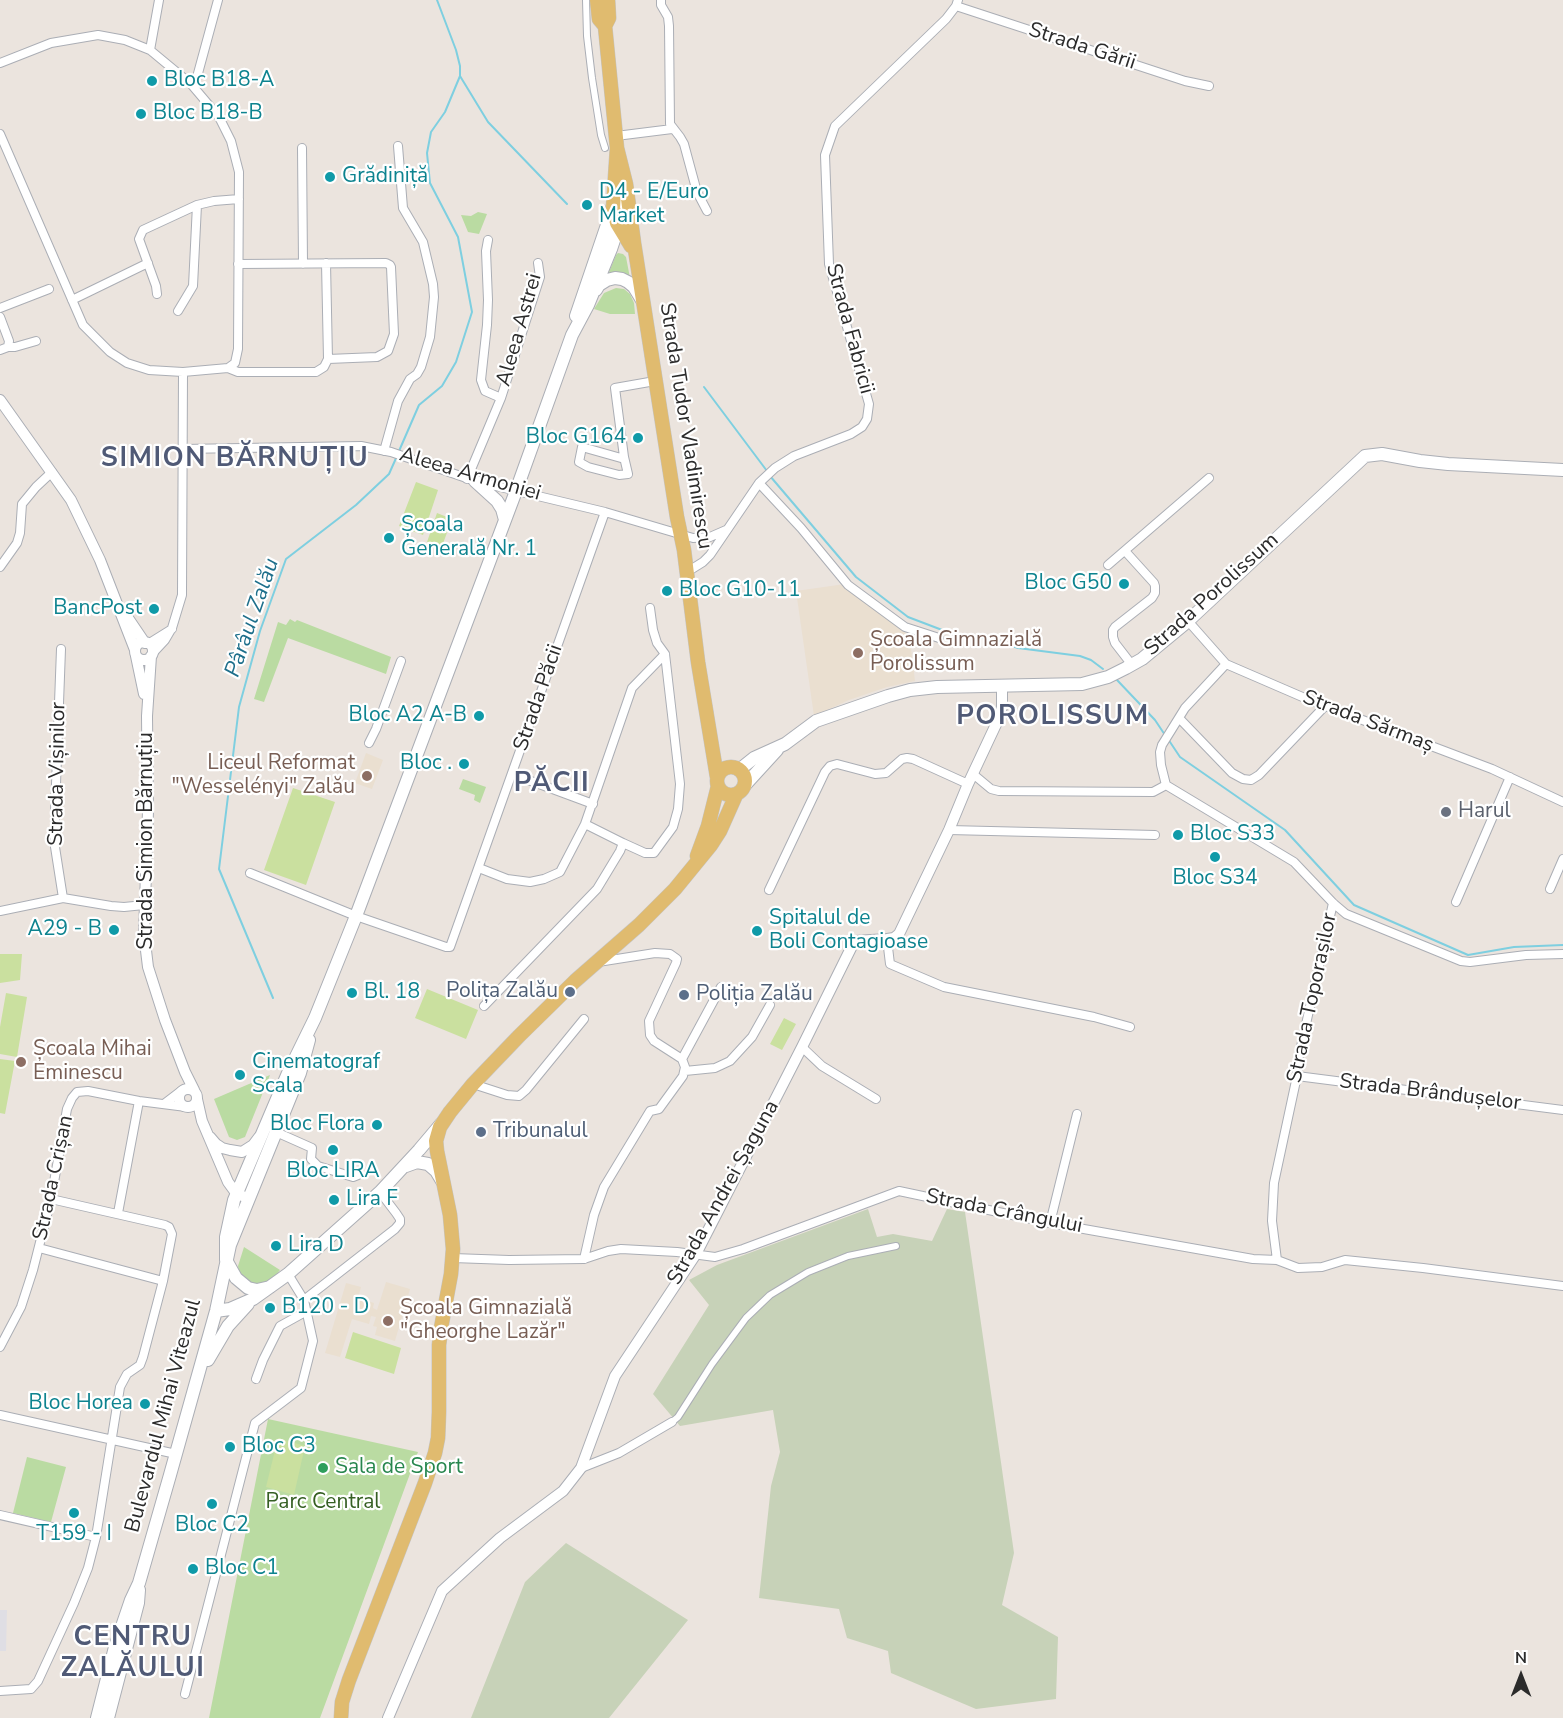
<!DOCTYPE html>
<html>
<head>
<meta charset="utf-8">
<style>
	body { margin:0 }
	#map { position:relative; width:1563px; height:1718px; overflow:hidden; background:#ebe4de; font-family:"Nunito Sans",sans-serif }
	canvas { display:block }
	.north { position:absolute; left:1491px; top:1646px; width:60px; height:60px; -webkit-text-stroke:4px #fff; paint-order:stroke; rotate:0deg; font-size:16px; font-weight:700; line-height:24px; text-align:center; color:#2b2b2b }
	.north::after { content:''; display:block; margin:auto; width:21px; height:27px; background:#2b2b2b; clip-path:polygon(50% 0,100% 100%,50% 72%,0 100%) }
</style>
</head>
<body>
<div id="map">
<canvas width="1563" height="1718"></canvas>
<div class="north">N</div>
</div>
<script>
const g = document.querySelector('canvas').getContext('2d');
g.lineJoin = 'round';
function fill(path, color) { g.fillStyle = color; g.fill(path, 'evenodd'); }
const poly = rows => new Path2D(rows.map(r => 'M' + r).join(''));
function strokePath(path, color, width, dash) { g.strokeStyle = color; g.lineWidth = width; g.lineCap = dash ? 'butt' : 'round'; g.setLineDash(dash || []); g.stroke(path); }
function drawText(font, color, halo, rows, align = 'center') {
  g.font = font + ' "Nunito Sans",sans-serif'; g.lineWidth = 4.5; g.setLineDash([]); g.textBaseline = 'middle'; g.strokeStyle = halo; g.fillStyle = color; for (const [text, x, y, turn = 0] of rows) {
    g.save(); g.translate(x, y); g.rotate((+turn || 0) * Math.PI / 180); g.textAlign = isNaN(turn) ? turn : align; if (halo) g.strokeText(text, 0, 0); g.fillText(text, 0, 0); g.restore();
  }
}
fill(poly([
	[0,1610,7,1610,6,1651,0,1651]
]), '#dfdee4');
fill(poly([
	[845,584,908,625,915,681,887,687,849,700,814,716,796,591],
	[366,753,383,760,372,789,355,783],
	[386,1282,410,1289,395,1341,375,1335,377,1327,373,1326,376,1317,371,1316,369,1324,352,1319,340,1357,325,1353,346,1283,361,1287,358,1298,374,1303,373,1308,377,1310]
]), '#eadfd0');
fill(poly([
	[478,212,487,214,479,234,468,232,461,215,471,216],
	[618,253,623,254,626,257,630,278,607,277,616,255],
	[616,288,624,289,630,294,634,303,635,314,610,314,594,309,604,293],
	[290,619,295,622,297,620,391,657,386,674,288,638,264,702,254,699,278,622,286,625],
	[463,779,486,787,480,803,474,800,475,795,459,789],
	[270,1075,245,1137,237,1140,229,1137,214,1099],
	[244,1247,280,1270,272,1280,260,1286,247,1284,239,1273,238,1266],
	[268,1419,418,1452,320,1718,209,1718],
	[27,1457,66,1467,51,1522,13,1513]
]), '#badba2');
fill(poly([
	[868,1209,877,1237,893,1234,932,1241,947,1209,965,1212,1014,1553,1002,1605,1058,1637,1056,1699,976,1709,891,1673,888,1651,847,1638,839,1609,759,1598,771,1486,780,1452,773,1410,680,1426,653,1394,709,1305,689,1280,717,1265],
	[566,1543,688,1620,609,1718,471,1718,525,1582]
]), '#c7d2b8');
fill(poly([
	[416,482,438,490,423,535,399,526],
	[437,513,452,519,441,549,427,542],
	[293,788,335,802,306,885,264,870],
	[0,954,22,954,20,980,0,983],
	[427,989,478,1010,466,1039,415,1018],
	[6,993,27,997,17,1057,0,1054,0,1027],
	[784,1018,796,1024,782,1050,770,1044],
	[0,1059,15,1061,5,1114,0,1113],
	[353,1332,401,1348,394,1374,345,1358],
	[278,1438,305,1446,294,1495,266,1487]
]), '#cae09f');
strokePath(poly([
	[460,76,488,122,567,204],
	[704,387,767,471],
	[399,451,419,405,442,386,456,362,472,312,458,237,430,183,427,153,431,132,445,112,460,76,460,66,456,50,437,0],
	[770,476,856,577,908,617,950,633,995,640,1018,648,1080,656,1091,660,1103,669],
	[1117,680,1155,720,1165,735],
	[1168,739,1180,757,1285,830,1354,905,1468,955,1514,947,1563,945],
	[273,998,219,869,239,707,260,631,286,559,356,505,389,474,397,456]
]), '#7ecfe0', 2);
const pedestrian = poly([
	[586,0,587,36,592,78,601,135,605,148],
	[672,1422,678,1417,712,1364,746,1318,770,1295,808,1272,848,1256,896,1246]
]);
const minor = poly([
	[661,0,661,5,668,17,669,26,670,124,680,137,684,144,697,192,707,211],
	[956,6,1185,81,1209,86],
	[150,50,159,0],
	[0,63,51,43,98,35,125,40,150,50,191,84,219,117,231,141,239,172,238,349,235,363,228,368,183,372,149,370,127,363,110,352,83,325,0,134],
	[191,84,197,77,218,0],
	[616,136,672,129],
	[302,148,303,264],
	[488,240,486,251,488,300,487,325,481,380,485,391,501,398],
	[238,264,386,263,390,265,391,267,394,334,388,351,377,357,328,359],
	[157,294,156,286,139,239,143,230,197,205,214,201,239,199],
	[72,300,148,263],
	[0,308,49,289],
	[178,311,193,286,197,205],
	[0,317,9,341,8,347,0,350],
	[8,347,15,347,36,341],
	[228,368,238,372,316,372,324,367,328,359,326,263],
	[183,449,361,446,391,452,475,481,605,512,693,538,710,537,726,530],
	[384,451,398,401,410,379,417,374,421,367,430,337,434,297,433,284,423,242,403,208,398,146],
	[624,457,628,474,619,475,588,467,579,462,582,447,621,458,624,457,615,388,655,381],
	[467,479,501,398,540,277,538,263],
	[759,483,801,528,848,585,905,627,939,638],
	[1125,551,1154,583,1155,586,1155,593,1152,598,1115,627,1113,630,1113,637,1115,643,1132,665],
	[1108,565,1209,478],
	[0,567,17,543,20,533,22,504,36,487,52,472],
	[687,572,703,562,710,555,759,483,775,468,794,456,851,434,862,427,867,419,869,404,829,264,825,155,835,126,946,19,956,6,958,0],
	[1188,621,1226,664,1307,699,1492,769,1563,802],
	[148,644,172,629],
	[61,649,55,811,55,847,63,898],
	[152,654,165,640,172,628,182,595,183,372],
	[1226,664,1185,708,1162,745,1160,752,1161,765,1166,785,1294,862,1333,903,1346,914,1461,961,1470,962,1526,955,1563,954],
	[1179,718,1232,773,1243,779,1251,780,1259,775,1325,706],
	[369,743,376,729,401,661],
	[512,774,593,804],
	[973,774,991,789,999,791,1153,792,1166,785],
	[949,830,1155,835],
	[623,843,645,853,654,853,673,827,678,809,680,784,665,654,657,643,653,630,650,608],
	[479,868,507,879,530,882,544,879,560,872,585,824],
	[250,873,356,916,446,947,450,947,605,512],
	[1550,889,1563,859],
	[769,890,825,772,830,766,837,764,875,774,886,773,902,759,907,758,913,759,968,784],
	[1456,902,1510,777],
	[0,911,63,898,111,906,124,907,144,905],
	[887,939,890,964,944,987,1094,1017,1130,1027],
	[484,1006,597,889,620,851,623,843,585,824,632,688,665,654],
	[802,1047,822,1066,876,1099],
	[682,1059,721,987],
	[685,1071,715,1068,730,1061,752,1037,770,1005],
	[1297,1076,1563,1110],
	[473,1084,507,1095,519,1096,526,1090,584,1019],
	[164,1104,181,1091],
	[276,1132,312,1148,311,1159,318,1166,353,1177,358,1175],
	[118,1213,139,1101],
	[1050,1223,1077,1114],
	[39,1248,163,1281],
	[453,1258,509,1260,584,1259,608,1251,621,1249,677,1252,715,1257,743,1249,899,1191,1050,1223,1253,1259,1277,1260,1298,1268,1322,1267,1345,1260,1423,1268,1563,1286],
	[584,1259,594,1215,604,1187,650,1111,659,1109,683,1076,685,1067,682,1059,654,1041,650,1035,649,1021,676,963,677,959,670,954,655,953,598,962],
	[1277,1260,1272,1221,1274,1183,1297,1076,1298,1060,1333,903],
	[304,1300,395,1229,400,1223,400,1219,396,1213,380,1192],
	[0,1347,21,1307,33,1270,51,1199,67,1109,72,1098,77,1092,88,1091,139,1101,186,1107],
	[256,1379,263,1360,280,1326,307,1311],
	[0,1415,176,1454],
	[581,1468,619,1453,672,1422],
	[0,1515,96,1537],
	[0,1691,31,1689,38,1681,74,1603,88,1568,96,1537,120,1387,127,1374,140,1365,143,1357,163,1281,172,1234,169,1227,165,1225,51,1199],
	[185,1694,255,1423,301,1388,313,1341,304,1300,288,1274]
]);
const tertiary = poly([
	[0,400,71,500,100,560,135,650],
	[124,612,145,643],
	'135 651a9 9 0 1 1 18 0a9 9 0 1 1-18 0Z',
	[136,656,144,694],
	[151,656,147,716,148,811,144,934,148,967,165,1020,185,1072,194,1090],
	'179 1098a9 9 0 1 1 18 0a9 9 0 1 1-18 0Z',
	[197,1099,202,1121,228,1182,236,1193,249,1199],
	[210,1137,216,1144,222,1148,230,1150,242,1152,253,1145,259,1137],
	[388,1718,442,1591,500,1538,563,1491,581,1468,615,1376,696,1254,802,1047,852,946,855,941,887,939,894,938,899,934,949,830,968,784,999,718,1002,707,1002,686]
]);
const secondary = poly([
	[596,290,599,285,607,280,615,278,622,279,628,282,634,287,642,300],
	[576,316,608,222,613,205],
	[475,481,497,501,502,509,505,520],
	[739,770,754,758,785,744,816,721,888,696,910,690,937,687,1082,684,1108,677,1126,668,1142,659,1188,621,1365,456,1382,454,1420,461,1448,464,1563,470],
	[745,785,777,750],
	[406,1166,417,1162,428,1164,436,1171,442,1181],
	[270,1287,257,1290,248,1288,236,1278,226,1260,226,1237,234,1200,288,1073,315,1018,356,916,516,491,572,335,588,305,611,249,621,219,626,196],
	[216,1311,230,1309,253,1299,288,1274,380,1192,419,1150,441,1124],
	[208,1360,228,1326,248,1304],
	[97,1718,115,1647,131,1600,139,1583,170,1475,216,1311,230,1245,300,1073,309,1040],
	[108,1718,138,1603,139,1590]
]);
const primary = poly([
	[597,0,599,19,605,26],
	[608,0,609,18,605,26,617,148,613,208,617,223,631,246],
	[617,148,626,184,634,243,677,517,684,550,698,662,717,777],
	'717 781a14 14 0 1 1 28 0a14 14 0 1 1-28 0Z',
	[697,856,708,826,718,786],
	[341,1718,342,1702,349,1680,425,1483,435,1453,438,1438,439,1412,439,1345,441,1328,451,1274,453,1249,450,1215,437,1151,436,1141,440,1127,450,1112,473,1084,519,1036,575,981,639,925,675,889,711,845,720,831,736,795]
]);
strokePath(pedestrian, '#abaeb5', 8);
strokePath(minor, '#abaeb5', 10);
strokePath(tertiary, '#abaeb5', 12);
strokePath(secondary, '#abaeb5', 14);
strokePath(primary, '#c4c4c4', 15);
strokePath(pedestrian, '#fff', 6);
strokePath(minor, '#fff', 8);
strokePath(tertiary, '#fff', 10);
strokePath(secondary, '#fff', 12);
strokePath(primary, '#e0bb6f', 14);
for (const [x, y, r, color] of [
	[152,81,6,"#0f9aa8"],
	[141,114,6,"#0f9aa8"],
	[330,177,6,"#0f9aa8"],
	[587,205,6,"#0f9aa8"],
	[638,438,6,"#0f9aa8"],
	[389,538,6,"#0f9aa8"],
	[1124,584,6,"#0f9aa8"],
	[667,591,6,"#0f9aa8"],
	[154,609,6,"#0f9aa8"],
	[858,653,6,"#8d6e63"],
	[479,716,6,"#0f9aa8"],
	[464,764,6,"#0f9aa8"],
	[367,776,6,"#8d6e63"],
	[1446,812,6,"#6b7280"],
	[1178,835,6,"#0f9aa8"],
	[1215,857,6,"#0f9aa8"],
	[114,930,6,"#0f9aa8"],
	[757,931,6,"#0f9aa8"],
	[570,992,6,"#5c6f8a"],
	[352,993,6,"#0f9aa8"],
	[684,995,6,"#5c6f8a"],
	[21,1062,6,"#8d6e63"],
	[240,1075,6,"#0f9aa8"],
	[377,1125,6,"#0f9aa8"],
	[481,1132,6,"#5c6f8a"],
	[333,1150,6,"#0f9aa8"],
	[334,1200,6,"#0f9aa8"],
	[276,1246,6,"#0f9aa8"],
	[270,1308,6,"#0f9aa8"],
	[388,1321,6,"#8d6e63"],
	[145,1404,6,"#0f9aa8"],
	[230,1447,6,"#0f9aa8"],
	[323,1468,6,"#2e9e5b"],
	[212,1504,6,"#0f9aa8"],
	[74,1513,6,"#0f9aa8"],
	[193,1569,6,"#0f9aa8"]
]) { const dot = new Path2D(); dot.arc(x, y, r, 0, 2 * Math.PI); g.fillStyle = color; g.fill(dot); strokePath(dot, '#fff', 2); }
drawText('21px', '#2b2b2b', '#fff', [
	["Strada Gării",1082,47,18],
	["Strada Fabricii",849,329,75],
	["Aleea Astrei",520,330,-74],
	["Strada Tudor Vladimirescu",685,426,81],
	["Aleea Armoniei",470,475,16],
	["Strada Porolissum",1212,595,-42],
	["Strada Păcii",539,698,-71],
	["Strada Sărmaș",1368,722,21],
	["Strada Vișinilor",58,774,-89],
	["Strada Simion Bărnuțiu",147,841,-90],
	["Strada Toporașilor",1313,998,-78],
	["Strada Brândușelor",1430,1093,7],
	["Strada Crișan",54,1178,-78],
	["Strada Andrei Șaguna",724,1193,-61],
	["Strada Crângului",1004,1212,11],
	["Bulevardul Mihai Viteazul",164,1416,-75]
]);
drawText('21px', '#0d838f', '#fff', [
	["Bloc B18-A",164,81],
	["Bloc B18-B",153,114],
	["Grădiniță",342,177],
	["D4 - E/Euro",599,193],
	["Market",599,217],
	["Bloc G164",626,438,"right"],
	["Școala",401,526],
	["Generală Nr. 1",401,550],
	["Bloc G50",1112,584,"right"],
	["Bloc G10-11",679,591],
	["BancPost",142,609,"right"],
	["Bloc A2 A-B",467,716,"right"],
	["Bloc .",452,764,"right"],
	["Bloc S33",1190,835],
	["Bloc S34",1215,879,"center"],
	["Spitalul de",769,919],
	["Boli Contagioase",769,943],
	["A29 - B",102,930,"right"],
	["Bl. 18",364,993],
	["Cinematograf",252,1063],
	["Scala",252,1087],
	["Bloc Flora",365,1125,"right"],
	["Bloc LIRA",333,1172,"center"],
	["Lira F",346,1200],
	["Lira D",288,1246],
	["B120 - D",282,1308],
	["Bloc Horea",133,1404,"right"],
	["Bloc C3",242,1447],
	["Bloc C2",212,1526,"center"],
	["T159 - I",74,1535,"center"],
	["Bloc C1",205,1569]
], 'left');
drawText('21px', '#785e54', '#fff', [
	["Școala Gimnazială",870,641],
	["Porolissum",870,665],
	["Liceul Reformat",355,764,"right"],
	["\"Wesselényi\" Zalău",355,788,"right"],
	["Școala Mihai",33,1050],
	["Eminescu",33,1074],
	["Școala Gimnazială",400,1309],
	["\"Gheorghe Lazăr\"",400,1333]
], 'left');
drawText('21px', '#5b616d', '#fff', [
	["Harul",1458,812]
], 'left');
drawText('21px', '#4e5e75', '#fff', [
	["Polița Zalău",558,992,"right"],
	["Poliția Zalău",696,995],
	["Tribunalul",493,1132]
], 'left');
drawText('21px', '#27864d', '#fff', [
	["Sala de Sport",335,1468]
], 'left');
drawText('21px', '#355f23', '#fff', [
	["Parc Central",323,1503]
]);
drawText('italic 22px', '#1e6f8b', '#fff', [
	["Pârâul Zalău",253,618,-71]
]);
g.letterSpacing = '1.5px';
drawText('bold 27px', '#505a76', '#fff', [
	["SIMION BĂRNUȚIU",235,459],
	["POROLISSUM",1053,717],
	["PĂCII",552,784],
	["CENTRU",133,1638],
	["ZALĂULUI",133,1669]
]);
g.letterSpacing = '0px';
</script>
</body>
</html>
